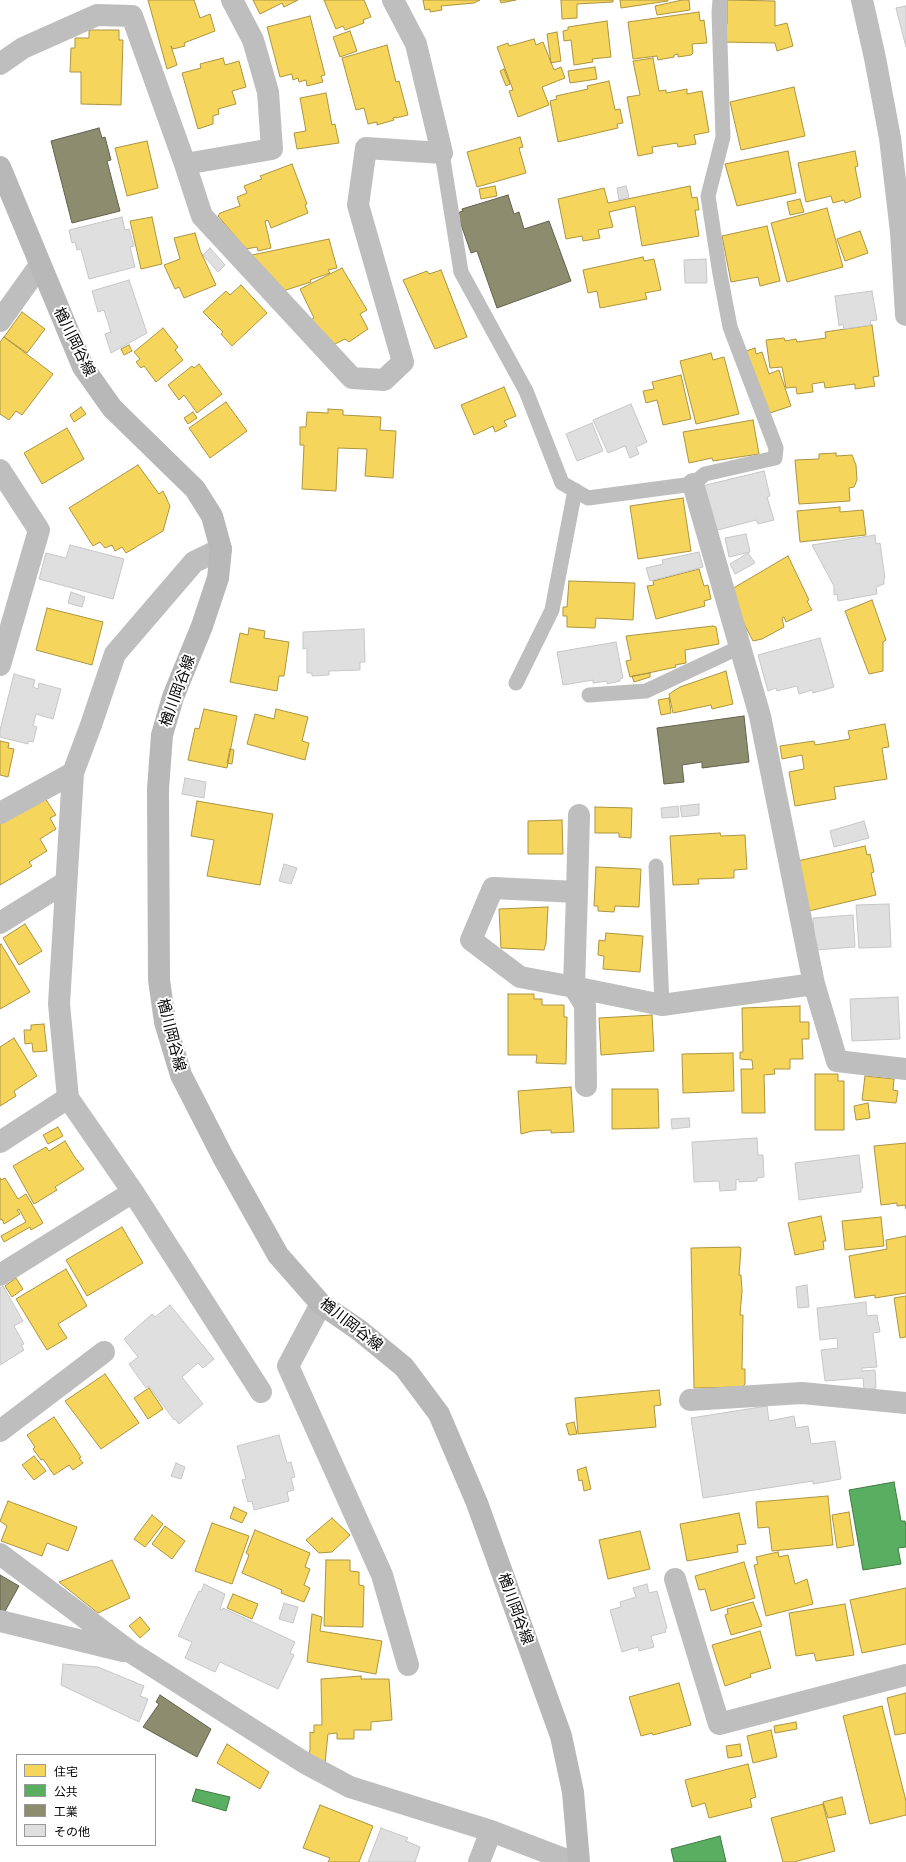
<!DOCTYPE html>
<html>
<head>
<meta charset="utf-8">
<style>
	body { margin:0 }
	#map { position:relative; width:906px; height:1862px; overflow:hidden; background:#fff; font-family:Karla,"Noto Sans JP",sans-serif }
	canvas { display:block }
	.legend { position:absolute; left:16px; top:1754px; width:140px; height:92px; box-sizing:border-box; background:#fff; border:1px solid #999; margin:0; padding:5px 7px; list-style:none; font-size:12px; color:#000 }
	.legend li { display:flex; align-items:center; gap:8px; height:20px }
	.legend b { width:20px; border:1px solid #999 }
</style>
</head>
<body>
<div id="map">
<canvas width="906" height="1862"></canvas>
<ul class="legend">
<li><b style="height:11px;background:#f6d55c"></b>住宅</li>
<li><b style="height:11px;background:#5aae61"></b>公共</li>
<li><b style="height:11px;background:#8c8c6e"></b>工業</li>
<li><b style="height:11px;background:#dfdfdf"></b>その他</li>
</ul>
</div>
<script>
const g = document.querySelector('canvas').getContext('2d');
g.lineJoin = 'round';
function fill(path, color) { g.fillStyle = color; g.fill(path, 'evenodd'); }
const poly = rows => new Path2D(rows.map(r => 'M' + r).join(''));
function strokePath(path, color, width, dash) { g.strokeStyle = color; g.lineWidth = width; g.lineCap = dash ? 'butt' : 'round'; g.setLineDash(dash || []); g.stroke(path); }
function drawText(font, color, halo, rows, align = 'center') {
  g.font = font + ' Karla,"Noto Sans JP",sans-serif'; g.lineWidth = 4; g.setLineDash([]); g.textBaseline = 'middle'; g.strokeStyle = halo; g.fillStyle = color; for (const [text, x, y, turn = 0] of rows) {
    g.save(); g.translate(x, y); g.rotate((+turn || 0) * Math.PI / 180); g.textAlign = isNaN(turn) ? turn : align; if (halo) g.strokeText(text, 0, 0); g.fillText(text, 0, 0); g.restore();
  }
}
const homes = poly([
	[148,0,194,0,200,18,210,14,215,31,184,43,185,46,173,49,171,46,177,65,167,69,148,0],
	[253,0,298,0,284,7,282,3,260,14,253,0],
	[324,0,364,0,371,17,363,20,364,23,345,30,343,26,336,29,324,0],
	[423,0,480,0,474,3,441,6,442,10,430,12,430,9,425,10,423,0],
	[500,0,516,0,501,3,500,0],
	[561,0,613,0,613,2,577,4,577,18,562,19,561,0],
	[620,0,668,0,668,1,621,8,620,0],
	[682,0,689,0,690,10,657,15,655,6,682,0],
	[727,0,775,1,775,26,787,23,793,46,777,51,775,43,722,42,722,24,727,24,727,0],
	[699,12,700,21,704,20,707,43,692,44,693,53,691,55,678,57,678,54,674,55,674,57,658,60,657,56,633,59,628,22,699,12],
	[310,16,325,75,321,76,323,82,307,86,306,80,299,82,298,78,293,80,292,74,280,77,267,27,310,16],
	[607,21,611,57,592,59,593,62,574,65,571,40,564,41,563,31,568,30,568,27,607,21],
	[89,30,119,30,119,40,123,40,121,105,81,104,81,72,70,72,71,48,75,48,75,38,89,38,89,30],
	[350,31,357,51,340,57,333,37,350,31],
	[557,32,561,61,551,63,547,34,557,32],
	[534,39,536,45,543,42,554,70,561,67,565,78,542,87,549,105,518,117,509,91,513,90,497,47,508,43,509,46,534,39],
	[387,45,396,82,399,81,408,115,396,118,396,117,393,118,394,120,377,125,377,122,368,124,364,108,356,110,342,58,387,45],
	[223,58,225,65,239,61,246,87,232,91,236,104,218,109,219,114,213,116,213,124,198,129,182,73,201,68,200,64,223,58],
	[653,58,659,91,666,90,666,93,687,89,687,94,702,91,709,132,694,135,696,144,678,147,677,143,652,147,653,153,638,156,627,97,640,95,633,61,653,58],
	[595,67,597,79,570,83,568,71,595,67],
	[504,69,510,84,506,86,500,71,504,69],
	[609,81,615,110,620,109,623,123,617,124,618,128,558,142,550,101,557,99,556,96,588,89,587,86,609,81],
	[794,87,805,136,741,150,730,102,794,87],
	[326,93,332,125,335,124,339,143,297,149,294,133,306,131,300,98,326,93],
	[520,137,523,147,519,148,526,173,477,187,467,152,520,137],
	[147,141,158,188,127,196,115,148,147,141],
	[788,151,796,193,737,206,725,164,788,151],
	[855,151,858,166,855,167,861,197,845,203,844,200,833,203,831,196,806,202,798,163,855,151],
	[292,164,307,204,305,205,308,213,271,228,268,220,265,221,271,248,258,251,257,247,246,249,218,216,220,213,240,206,237,197,247,193,244,186,262,179,260,176,292,164],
	[495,186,497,196,481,199,479,189,495,186],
	[690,186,692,198,697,197,699,210,695,210,699,236,642,246,635,206,609,212,613,227,598,230,600,238,583,241,582,236,566,239,558,199,604,188,608,203,690,186],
	[800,199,804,212,790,215,787,202,800,199],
	[827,208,843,267,787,282,771,223,827,208],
	[152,217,162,264,141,269,130,221,152,217],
	[767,226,780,281,760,286,758,277,731,282,722,236,767,226],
	[860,231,868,253,845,261,837,239,860,231],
	[195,233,200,250,216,285,184,298,179,287,175,289,164,265,180,259,174,238,195,233],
	[329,239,337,268,328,270,330,273,310,280,311,282,283,291,252,255,329,239],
	[643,257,644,261,654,259,661,290,645,293,647,299,600,308,597,291,588,293,583,270,643,257],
	[342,268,367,310,360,314,368,329,349,342,345,339,331,346,309,321,314,318,300,289,342,268],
	[441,270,467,337,435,349,403,280,427,271,429,274,441,270],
	[241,285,267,313,232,346,221,334,223,332,203,312,226,291,230,295,241,285],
	[22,312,45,329,27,353,4,337,22,312],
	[872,325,879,376,873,377,875,386,855,389,855,384,825,388,824,382,812,384,813,392,797,394,796,387,786,388,782,367,770,368,766,340,784,338,785,341,796,339,797,342,826,338,825,332,872,325],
	[163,328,178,347,175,350,183,360,156,382,144,366,141,368,136,362,140,359,134,352,163,328],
	[4,337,53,374,22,415,16,411,9,420,0,414,0,342,4,337],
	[129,345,132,351,124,355,121,349,129,345],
	[755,348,756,354,762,352,769,374,779,370,791,406,767,414,746,351,755,348],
	[711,353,713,360,724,357,739,414,696,424,680,361,711,353],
	[199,364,222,394,197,413,184,395,179,400,168,385,192,366,194,368,199,364],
	[681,375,691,419,663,425,657,400,646,403,643,391,654,389,652,382,681,375],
	[504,387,516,416,504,421,507,426,495,432,493,426,474,435,461,405,504,387],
	[226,402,247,431,210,458,189,428,226,402],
	[81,407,86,414,74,422,70,415,81,407],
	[328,409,343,410,343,415,381,417,380,430,396,431,393,478,365,476,367,449,338,448,336,491,302,489,304,445,300,445,300,427,306,427,307,412,328,413,328,409],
	[193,412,197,418,188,424,184,418,193,412],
	[753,420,759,454,713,461,712,458,689,463,683,432,753,420],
	[67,428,84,459,42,484,24,453,67,428],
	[836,453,836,456,852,455,856,465,857,480,854,487,849,488,850,501,799,504,795,460,819,459,819,454,836,453],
	[138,465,159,494,163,491,170,506,163,531,126,553,122,547,115,551,112,545,105,548,100,542,93,546,69,508,138,465],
	[683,498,691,551,638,559,630,506,683,498],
	[840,507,840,512,863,510,866,535,800,542,797,511,840,507],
	[788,556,809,600,807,601,812,610,786,622,784,617,782,618,784,627,762,639,753,641,743,622,730,590,788,556],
	[699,569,704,586,708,585,711,599,704,601,705,606,656,619,647,586,654,585,653,581,699,569],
	[569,581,635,583,633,620,596,618,595,628,567,627,567,616,563,616,563,607,567,607,569,581],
	[872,600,886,640,883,642,883,671,869,674,845,611,872,600],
	[47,608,103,622,92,665,36,650,47,608],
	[713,626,716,627,719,644,685,650,686,663,675,665,676,667,630,677,626,661,631,660,626,636,713,626],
	[249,628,265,631,264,638,289,642,284,676,279,676,277,691,230,682,240,633,248,635,249,628],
	[726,671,733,704,712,709,711,705,673,713,669,694,680,687,726,671],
	[650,673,650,677,634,682,632,676,650,673],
	[669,698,671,713,661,715,658,700,669,698],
	[204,709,237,716,227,768,188,760,195,728,199,729,204,709],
	[276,709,308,717,302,741,309,743,305,760,247,744,255,714,274,719,276,709],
	[885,724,889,747,882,748,887,779,834,787,836,799,795,806,789,772,804,769,802,755,782,759,780,746,814,741,815,745,850,739,848,731,885,724],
	[0,741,9,743,8,748,14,749,8,777,0,775,0,741],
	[230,749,234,750,232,764,227,763,230,749],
	[43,795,56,815,50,818,56,829,40,839,47,851,29,862,32,866,0,885,0,817,43,795],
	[197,801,273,814,260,885,207,876,214,840,191,836,197,801],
	[595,807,632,808,631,838,619,837,619,833,595,833,595,807],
	[562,820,563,854,528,854,528,821,562,820],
	[720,833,721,836,745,835,747,869,734,870,734,878,698,879,699,884,673,885,670,836,720,833],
	[865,846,867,855,870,854,874,872,871,873,876,895,809,911,793,862,865,846],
	[596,867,641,869,639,907,615,906,614,912,598,911,598,906,594,906,596,867],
	[548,907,546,943,544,950,501,948,499,909,548,907],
	[25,924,42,951,19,965,3,938,25,924],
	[606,933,643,936,640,972,603,969,604,956,598,955,599,940,605,941,606,933],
	[1,944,30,992,0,1009,0,945,1,944],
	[508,994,534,994,534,999,542,999,542,1005,564,1005,564,1017,567,1017,566,1064,536,1063,537,1055,508,1055,508,994],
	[800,1006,800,1022,809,1022,809,1039,802,1039,803,1059,790,1059,790,1069,774,1069,775,1074,764,1075,765,1113,742,1113,741,1069,753,1069,752,1060,740,1059,740,1052,743,1052,742,1008,800,1006],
	[652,1015,654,1051,601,1055,599,1018,652,1015],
	[44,1024,47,1051,33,1052,32,1043,25,1044,24,1030,31,1030,31,1025,44,1024],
	[14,1038,37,1076,14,1091,16,1096,0,1106,0,1047,14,1038],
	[733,1053,734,1091,683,1093,682,1054,733,1053],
	[815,1074,838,1074,838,1081,844,1081,844,1130,815,1130,815,1074],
	[865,1076,894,1079,893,1090,898,1091,896,1103,862,1100,865,1076],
	[571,1087,574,1132,551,1133,551,1130,532,1131,521,1134,518,1091,571,1087],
	[612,1089,658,1089,659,1128,612,1129,612,1089],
	[868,1103,870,1118,856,1120,854,1106,868,1103],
	[58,1127,63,1136,48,1144,43,1135,58,1127],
	[65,1141,74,1156,84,1169,55,1187,57,1190,34,1204,13,1166,46,1147,49,1151,65,1141],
	[906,1143,906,1209,905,1205,897,1206,897,1203,881,1205,874,1146,906,1143],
	[0,1178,1,1180,5,1178,18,1199,26,1194,43,1223,31,1230,30,1227,4,1242,1,1236,26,1222,19,1209,17,1210,20,1214,4,1224,2,1219,0,1220,0,1178],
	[821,1216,826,1241,823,1241,824,1249,795,1255,788,1223,821,1216],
	[881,1217,884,1246,845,1250,842,1221,881,1217],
	[122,1227,143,1263,87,1296,66,1260,122,1227],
	[906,1236,906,1293,875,1298,875,1295,855,1298,849,1256,887,1249,886,1240,906,1236],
	[739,1247,741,1248,739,1275,741,1275,742,1291,740,1315,743,1315,742,1369,745,1369,745,1384,743,1387,694,1388,691,1248,739,1247],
	[66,1269,87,1306,58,1324,67,1338,47,1350,16,1299,66,1269],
	[16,1278,23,1289,12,1297,5,1286,16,1278],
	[906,1296,906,1337,900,1338,894,1298,906,1296],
	[105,1374,139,1423,101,1449,65,1401,105,1374],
	[149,1388,163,1409,148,1419,134,1398,149,1388],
	[659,1390,661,1405,654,1406,656,1427,578,1434,575,1398,659,1390],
	[54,1417,81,1457,79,1458,83,1463,73,1470,69,1465,54,1475,43,1459,41,1460,33,1449,35,1447,27,1435,54,1417],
	[574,1422,577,1434,569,1435,566,1424,574,1422],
	[34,1456,46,1471,34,1480,22,1465,34,1456],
	[586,1467,591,1489,584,1491,582,1480,579,1481,577,1470,586,1467],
	[828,1496,833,1545,772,1551,769,1527,758,1528,756,1502,828,1496],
	[8,1501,77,1527,68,1551,47,1543,42,1556,1,1541,7,1526,0,1521,8,1501],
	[234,1507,247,1513,242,1523,230,1518,234,1507],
	[849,1512,854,1545,837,1548,832,1515,849,1512],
	[739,1513,746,1544,737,1545,738,1552,687,1561,680,1524,739,1513],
	[152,1515,163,1524,145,1547,134,1539,152,1515],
	[332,1518,350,1535,332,1552,319,1553,306,1540,332,1518],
	[212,1523,249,1536,232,1584,195,1571,212,1523],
	[165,1526,185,1541,172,1559,152,1544,165,1526],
	[255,1530,310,1553,305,1567,310,1569,304,1585,310,1588,304,1602,281,1593,282,1590,242,1573,249,1555,246,1553,255,1530],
	[640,1531,650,1569,608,1579,599,1540,640,1531],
	[778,1552,779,1557,788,1555,795,1584,807,1579,813,1604,766,1616,754,1565,758,1564,756,1557,778,1552],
	[112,1560,130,1598,98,1613,59,1582,112,1560],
	[326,1560,350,1560,350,1571,359,1572,359,1585,364,1586,363,1627,324,1626,326,1560],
	[744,1562,755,1598,711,1611,705,1589,699,1590,695,1576,744,1562],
	[906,1588,906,1644,862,1653,850,1600,906,1588],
	[233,1594,258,1604,252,1619,227,1608,233,1594],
	[753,1602,762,1626,731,1635,725,1615,728,1614,727,1609,753,1602],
	[845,1604,854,1655,816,1661,814,1653,796,1656,789,1613,845,1604],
	[312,1614,322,1617,320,1631,382,1641,376,1674,307,1662,312,1614],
	[140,1617,150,1629,140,1638,129,1626,140,1617],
	[760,1631,771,1668,750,1674,751,1677,725,1686,712,1645,760,1631],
	[361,1676,361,1679,389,1679,392,1720,371,1722,371,1730,354,1730,354,1739,337,1739,337,1733,328,1734,325,1763,308,1756,310,1750,310,1732,314,1733,314,1725,322,1725,321,1679,361,1676],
	[679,1683,691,1725,653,1735,652,1733,641,1736,629,1697,679,1683],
	[906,1693,906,1733,895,1735,887,1698,906,1693],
	[882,1706,906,1801,906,1815,870,1824,843,1716,882,1706],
	[796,1722,797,1729,775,1733,774,1726,796,1722],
	[771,1730,777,1757,753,1763,747,1736,771,1730],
	[227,1744,269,1772,260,1789,217,1763,227,1744],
	[740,1744,742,1756,728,1758,726,1746,740,1744],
	[748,1764,756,1797,750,1799,752,1807,709,1818,705,1803,692,1807,685,1780,748,1764],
	[842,1797,846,1814,828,1818,823,1802,842,1797],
	[823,1804,835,1851,794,1862,783,1862,771,1818,823,1804],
	[320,1805,373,1826,359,1862,328,1862,330,1858,303,1848,320,1805]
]);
fill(homes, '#f6d55c');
strokePath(homes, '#ac9540', 1);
const public = poly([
	[894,1482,901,1521,905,1521,906,1526,906,1547,898,1548,901,1564,863,1570,849,1490,894,1482],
	[196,1789,230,1797,226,1811,192,1801,196,1789],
	[720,1836,726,1862,674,1862,671,1849,720,1836]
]);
fill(public, '#5aae61');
strokePath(public, '#3f7a44', 1);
const industry = poly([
	[99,128,102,138,105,137,111,160,107,161,120,211,72,223,51,141,99,128],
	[508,195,514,214,519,212,524,229,549,221,571,281,497,308,477,251,471,253,457,213,463,211,462,209,508,195],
	[744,716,749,762,702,768,702,762,682,765,684,782,664,784,657,728,744,716],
	[0,1575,19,1586,4,1613,0,1611,0,1575],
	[160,1695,211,1729,197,1757,143,1727,159,1704,156,1702,160,1695]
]);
fill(industry, '#8c8c6e');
strokePath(industry, '#62624d', 1);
const building = poly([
	[906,6,906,47,896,8,906,6],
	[626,186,629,197,619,200,617,188,626,186],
	[122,217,125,230,129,229,134,246,130,247,135,267,89,279,81,249,77,250,75,242,72,243,69,230,122,217],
	[210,248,225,265,218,272,203,255,210,248],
	[706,259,707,283,685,283,684,260,706,259],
	[129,280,147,333,111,353,105,334,111,332,104,310,98,312,92,291,129,280],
	[872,291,877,320,870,321,871,325,844,329,843,324,839,326,835,296,872,291],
	[631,404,647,442,636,447,639,454,630,458,625,446,608,453,593,420,631,404],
	[592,423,603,451,577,461,566,434,592,423],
	[764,471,770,496,767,497,774,520,758,524,756,520,714,531,702,486,764,471],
	[746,534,750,552,729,557,725,538,746,534],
	[875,535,876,544,880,543,885,578,884,578,884,584,876,587,877,594,838,601,837,594,834,595,834,586,812,545,875,535],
	[70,545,124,559,113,599,39,579,46,553,66,558,70,545],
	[699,552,703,567,650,581,646,568,663,564,662,560,699,552],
	[748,553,755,563,735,574,730,564,748,553],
	[71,592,85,597,82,607,68,603,71,592],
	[364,629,365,662,360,662,360,670,329,671,329,675,312,676,312,673,307,673,307,648,303,649,303,632,364,629],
	[820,638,834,687,813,693,812,690,799,694,797,686,777,691,776,688,768,691,758,655,820,638],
	[616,642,623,678,620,679,620,681,607,684,607,681,593,683,593,680,563,685,557,652,616,642],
	[14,674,35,680,33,687,38,689,39,683,61,689,53,719,36,714,33,726,37,727,33,742,28,741,28,744,0,737,0,730,14,674],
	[185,778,206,782,204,798,182,794,185,778],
	[699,804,699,815,682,817,680,806,699,804],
	[678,806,679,817,662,818,661,808,678,806],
	[864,821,869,838,834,847,830,831,864,821],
	[284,864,297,868,291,884,279,881,284,864],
	[889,904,891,947,859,948,856,905,889,904],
	[853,915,855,947,815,950,813,918,853,915],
	[898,997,900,1039,852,1041,850,999,898,997],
	[689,1118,690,1127,672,1129,671,1119,689,1118],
	[757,1138,758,1155,763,1155,764,1177,757,1178,757,1181,739,1182,739,1179,736,1180,736,1190,720,1191,719,1181,694,1182,692,1142,757,1138],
	[859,1155,863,1188,861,1188,861,1192,799,1200,795,1163,859,1155],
	[807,1285,809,1307,798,1308,796,1287,807,1285],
	[3,1286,23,1321,14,1326,24,1344,21,1345,24,1350,0,1365,0,1288,3,1286],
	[866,1302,867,1316,877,1315,880,1332,873,1333,877,1367,862,1368,862,1371,875,1370,876,1388,864,1390,863,1378,825,1381,821,1350,838,1348,837,1338,820,1340,817,1308,866,1302],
	[170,1305,214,1359,203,1368,198,1363,182,1377,203,1404,179,1424,175,1419,174,1420,149,1386,146,1388,129,1364,138,1357,124,1339,152,1314,155,1317,170,1305],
	[767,1406,769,1421,794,1416,796,1428,808,1426,811,1444,835,1441,841,1479,813,1484,813,1481,703,1498,691,1418,767,1406],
	[279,1435,287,1463,291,1462,295,1477,291,1478,294,1490,287,1492,289,1501,254,1510,252,1501,248,1502,242,1480,246,1479,237,1446,279,1435],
	[176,1463,185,1467,181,1479,171,1476,176,1463],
	[204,1584,225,1594,220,1609,222,1610,223,1608,295,1642,290,1653,294,1655,278,1689,220,1662,215,1672,185,1658,192,1642,178,1636,199,1591,201,1592,204,1584],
	[647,1584,649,1593,657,1591,667,1628,665,1629,666,1632,651,1636,654,1647,639,1651,638,1647,622,1652,610,1610,621,1607,620,1602,636,1597,633,1588,647,1584],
	[284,1603,298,1607,293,1623,279,1619,284,1603],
	[63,1664,98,1667,144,1686,140,1696,148,1699,139,1722,61,1685,63,1664],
	[381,1828,408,1838,406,1841,420,1847,415,1862,368,1862,381,1828]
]);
fill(building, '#dfdfdf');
strokePath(building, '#c7c7c7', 1);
strokePath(poly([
	[442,153,461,272,526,391,562,483,588,498,693,484,705,474,775,458,776,448,730,327,720,274,708,196,723,137,719,12,720,0],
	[516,683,552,610,575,490],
	[589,695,646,691,740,647],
	[656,866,662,1005]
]), '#bebebe', 15);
strokePath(poly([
	[0,64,23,48,97,15,132,16,185,164,202,216,352,378,384,380,403,362,358,205,366,148,442,153,416,44,393,0],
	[185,164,272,149,268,92,253,40,232,0],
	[0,321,40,265],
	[0,470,39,530,0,665],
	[693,484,760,716,814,984,837,1061,906,1069],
	[0,813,73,773],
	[577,892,579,815],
	[0,923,66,882],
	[586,1086,585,1005,574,987,577,892,493,888,471,940,520,977,574,987,662,1005,814,984],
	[0,1142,68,1098],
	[133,1192,261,1392],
	[0,1275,133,1192,68,1098,59,1004,73,773,91,725,115,654,194,562,221,549],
	[321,1304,288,1366,382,1575,408,1665],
	[690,1400,802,1393,906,1403],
	[0,1431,104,1352],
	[0,1554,132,1653,305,1763,350,1787,491,1831,572,1862],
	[675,1579,719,1724,906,1675],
	[0,1621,123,1651],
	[479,1862,491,1831]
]), '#bebebe', 22);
strokePath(poly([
	[862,0,875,58,890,138,901,232,906,315]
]), '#bebebe', 22);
strokePath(poly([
	[0,167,83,367,112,408,195,489,212,516,221,549,218,578,202,626,173,697,162,735,158,789,159,980,165,1022,181,1075,223,1157,278,1255,321,1304,359,1330,404,1367,439,1414,477,1503,561,1736,573,1792,579,1862]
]), '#b8b8b8', 22);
drawText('15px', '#000', '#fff', [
	["楢川岡谷線",74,342,64],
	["楢川岡谷線",178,691,-70],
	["楢川岡谷線",171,1035,76],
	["楢川岡谷線",351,1325,38],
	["楢川岡谷線",515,1609,70]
]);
</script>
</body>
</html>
